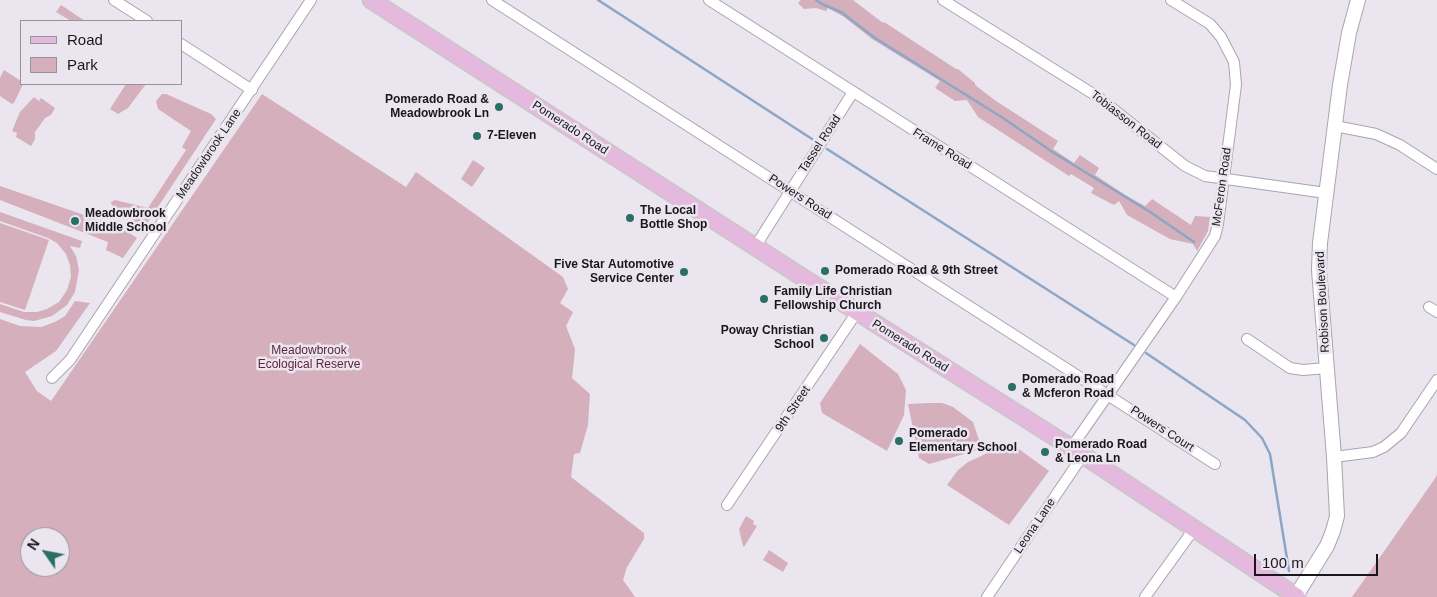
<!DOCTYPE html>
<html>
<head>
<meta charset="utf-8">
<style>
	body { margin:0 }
	#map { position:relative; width:1437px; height:597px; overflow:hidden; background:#eae5ef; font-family:Helvetica,sans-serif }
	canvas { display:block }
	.legend { position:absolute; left:20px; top:20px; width:162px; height:65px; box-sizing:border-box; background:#eae5ef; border:1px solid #96939a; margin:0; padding:6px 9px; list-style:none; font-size:15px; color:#19171b }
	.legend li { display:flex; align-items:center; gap:10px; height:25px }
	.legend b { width:25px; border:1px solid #96939a }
	.north { position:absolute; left:20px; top:527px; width:50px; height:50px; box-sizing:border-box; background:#eae5ef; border:1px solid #96939a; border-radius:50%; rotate:303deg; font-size:14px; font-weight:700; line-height:20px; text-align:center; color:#19171b }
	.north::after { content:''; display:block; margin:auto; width:18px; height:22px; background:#2a6f63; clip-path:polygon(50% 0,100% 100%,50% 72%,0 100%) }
	.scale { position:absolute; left:1254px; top:554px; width:124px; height:22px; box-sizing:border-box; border:2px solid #19171b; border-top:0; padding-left:6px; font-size:15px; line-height:18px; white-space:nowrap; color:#19171b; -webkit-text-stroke:4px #eae5ef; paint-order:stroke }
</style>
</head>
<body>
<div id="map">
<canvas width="1437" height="597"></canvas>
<ul class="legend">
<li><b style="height:6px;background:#e5b9dd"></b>Road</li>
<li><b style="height:14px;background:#d5afbb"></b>Park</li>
</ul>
<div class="north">N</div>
<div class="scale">100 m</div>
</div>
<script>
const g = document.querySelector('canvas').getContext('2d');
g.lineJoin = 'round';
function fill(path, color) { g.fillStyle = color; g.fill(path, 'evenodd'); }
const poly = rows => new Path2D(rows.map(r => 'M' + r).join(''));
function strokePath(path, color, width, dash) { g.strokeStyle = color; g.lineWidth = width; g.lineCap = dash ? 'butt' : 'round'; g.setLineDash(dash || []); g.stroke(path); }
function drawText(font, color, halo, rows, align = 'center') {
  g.font = font + ' Helvetica,sans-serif'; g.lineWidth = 5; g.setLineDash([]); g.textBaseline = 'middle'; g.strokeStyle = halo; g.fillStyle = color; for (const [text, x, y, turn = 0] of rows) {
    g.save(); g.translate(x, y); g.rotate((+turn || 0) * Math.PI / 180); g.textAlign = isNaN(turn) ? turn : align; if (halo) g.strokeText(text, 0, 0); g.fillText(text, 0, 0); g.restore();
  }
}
fill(poly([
	[801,0,853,0,883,23,884,22,956,69,958,69,975,83,975,85,996,101,1058,141,1053,149,1074,163,1080,155,1099,168,1095,175,1127,196,1145,206,1152,199,1191,225,1195,216,1210,217,1208,231,1197,251,1193,244,1170,239,1127,215,1119,201,1114,205,1091,193,1094,188,1071,174,1069,176,978,117,967,100,955,101,935,88,940,81,872,39,844,17,828,8,826,11,816,8,804,9,798,3],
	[61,5,85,21,71,21,56,12],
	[4,70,21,81,21,84,23,84,14,103,12,104,0,96,0,78],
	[126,84,146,84,128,108,118,114,110,109],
	[162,94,166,94,211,114,216,119,144,228,112,206,111,202,115,200,148,208,186,150,182,147,191,131,158,109,156,101],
	[262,94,406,187,416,172,563,277,568,289,560,303,573,312,566,326,575,349,572,378,590,394,588,425,580,453,574,454,571,477,644,533,644,539,627,567,623,580,635,597,0,597,0,319,20,326,41,327,55,322,65,316,75,301,90,303,56,351,25,372,37,391,51,401],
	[30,537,60,537,60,567,30,567],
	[34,97,39,101,41,98,55,108,51,115,45,118,35,132,35,139,31,146,16,137,17,133,12,131,20,112],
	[473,160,485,168,472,187,461,179],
	[0,186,122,228,137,238,123,258,106,250,108,242,0,200],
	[0,212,82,241,80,248,70,246,76,256,79,270,75,292,67,305,52,316,34,321,26,320,0,312,0,304,24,312,37,312,47,309,59,302,67,290,71,277,70,265,66,254,57,243,48,238,0,221],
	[0,223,49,240,25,310,0,302],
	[860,344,898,374,906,390,904,415,887,451,822,413,820,403],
	[928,403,942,403,953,407,973,422,982,449,929,464,919,458,908,404],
	[1005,445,1016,447,1049,471,1009,525,947,485,958,470,968,462],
	[1437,475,1437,597,1352,597,1434,480],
	[746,516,754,521,753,524,757,526,744,547,743,546,739,529],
	[769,550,788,563,783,572,763,560]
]), '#d5afbb');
strokePath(poly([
	[598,0,812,139],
	[816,0,822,4,841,12,875,38,1003,118,1054,153,1150,212,1194,242],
	[827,149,1134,345],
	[1146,353,1245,420,1262,438,1270,454,1289,571]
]), '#8ca6c8', 2.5);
const street = poly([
	[114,0,147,21],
	[492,0,1215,464],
	[709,0,1176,297],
	[943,0,1098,97,1185,166,1205,176,1326,193],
	[181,44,252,90],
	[1335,126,1376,134,1400,145,1437,169],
	[755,247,853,92],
	[1429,307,1437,312],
	[1247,339,1290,368,1303,370,1327,368],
	[52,378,70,360,311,0],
	[1071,448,1176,297,1215,236,1218,224,1236,85,1234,62,1221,37,1210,24,1171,0],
	[1334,457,1373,452,1384,447,1401,433,1437,380],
	[727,505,857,312],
	[987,597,1083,455],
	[1145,597,1194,529]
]);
const secondary = poly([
	[1296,596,1327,546,1333,531,1337,516,1334,457,1319,270,1320,243,1340,85,1349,33,1358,0]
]);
const primary = poly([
	[371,0,799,275,1083,455,1297,597]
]);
strokePath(street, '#a9a4ae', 12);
strokePath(secondary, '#a9a4ae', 16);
strokePath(primary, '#c8c7c8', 19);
strokePath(street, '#fff', 10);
strokePath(secondary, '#fff', 14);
strokePath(primary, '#e5b9dd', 16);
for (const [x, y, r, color] of [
	[499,107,5,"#2a6f63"],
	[477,136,5,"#2a6f63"],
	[630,218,5,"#2a6f63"],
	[75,221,5,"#2a6f63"],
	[825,271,5,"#2a6f63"],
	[684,272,5,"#2a6f63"],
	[764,299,5,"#2a6f63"],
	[824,338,5,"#2a6f63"],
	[1012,387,5,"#2a6f63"],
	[899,441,5,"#2a6f63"],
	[1045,452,5,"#2a6f63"]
]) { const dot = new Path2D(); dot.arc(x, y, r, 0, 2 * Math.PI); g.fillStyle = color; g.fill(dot); strokePath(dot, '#eae5ef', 2); }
drawText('bold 12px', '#19171b', '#eae5ef', [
	["Pomerado Road &",489,100,"right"],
	["Meadowbrook Ln",489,114,"right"],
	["7-Eleven",487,136],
	["The Local",640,211],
	["Bottle Shop",640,225],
	["Meadowbrook",85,214],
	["Middle School",85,228],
	["Five Star Automotive",674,265,"right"],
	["Service Center",674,279,"right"],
	["Pomerado Road & 9th Street",835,271],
	["Family Life Christian",774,292],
	["Fellowship Church",774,306],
	["Poway Christian",814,331,"right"],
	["School",814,345,"right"],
	["Pomerado Road",1022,380],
	["& Mcferon Road",1022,394],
	["Pomerado",909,434],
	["Elementary School",909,448],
	["Pomerado Road",1055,445],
	["& Leona Ln",1055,459]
], 'left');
drawText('12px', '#19171b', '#eae5ef', [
	["Tobiasson Road",1126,120,38],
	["Pomerado Road",570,128,33],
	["Tassel Road",820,144,-57],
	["Frame Road",942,149,32],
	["Meadowbrook Lane",209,154,-56],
	["McFeron Road",1222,187,-82],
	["Powers Road",800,197,33],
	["Robison Boulevard",1323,302,-93],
	["Pomerado Road",910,346,32],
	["9th Street",793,409,-56],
	["Powers Court",1162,429,33],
	["Leona Lane",1035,526,-56]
]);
drawText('12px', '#5f253b', '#eae5ef', [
	["Meadowbrook",309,351],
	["Ecological Reserve",309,365]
]);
</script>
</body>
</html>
